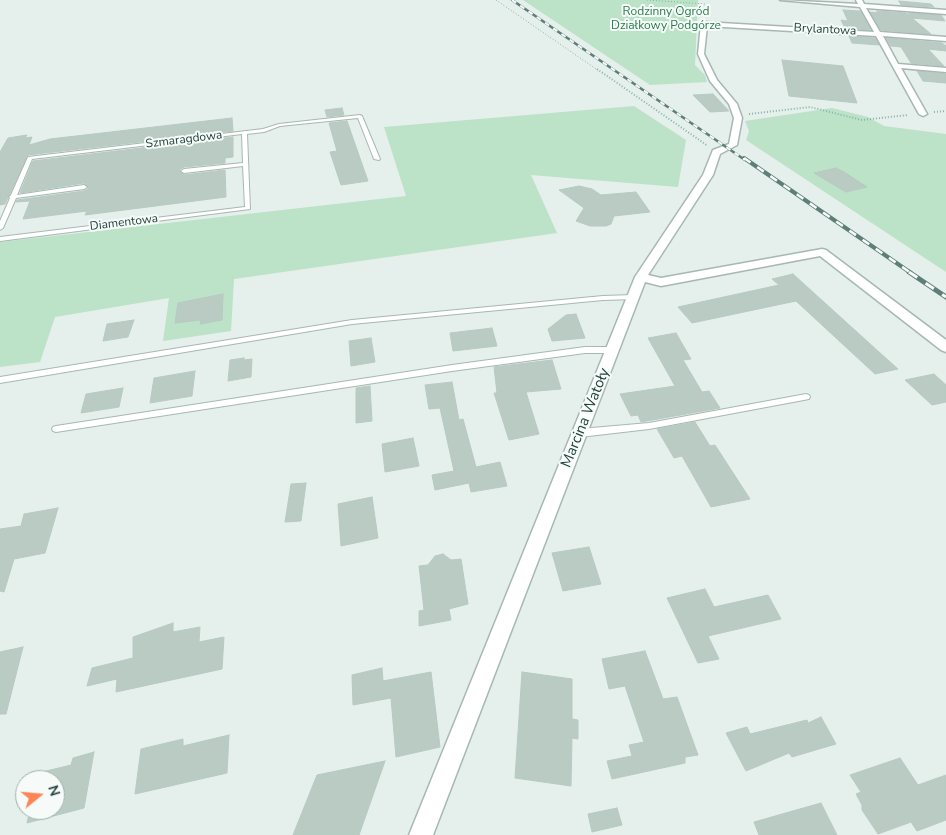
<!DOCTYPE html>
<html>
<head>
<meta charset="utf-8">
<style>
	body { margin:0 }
	#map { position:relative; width:946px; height:835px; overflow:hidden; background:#e5efeb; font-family:"Nunito Sans",sans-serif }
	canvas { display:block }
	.north { position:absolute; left:15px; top:770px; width:50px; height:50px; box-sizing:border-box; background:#f6fbf9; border:1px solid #a1b1ad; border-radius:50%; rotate:73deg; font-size:14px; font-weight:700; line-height:20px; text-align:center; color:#22433c }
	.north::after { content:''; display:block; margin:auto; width:18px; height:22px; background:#fe8554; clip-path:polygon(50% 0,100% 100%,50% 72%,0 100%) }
</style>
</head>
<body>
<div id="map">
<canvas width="946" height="835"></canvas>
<div class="north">N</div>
</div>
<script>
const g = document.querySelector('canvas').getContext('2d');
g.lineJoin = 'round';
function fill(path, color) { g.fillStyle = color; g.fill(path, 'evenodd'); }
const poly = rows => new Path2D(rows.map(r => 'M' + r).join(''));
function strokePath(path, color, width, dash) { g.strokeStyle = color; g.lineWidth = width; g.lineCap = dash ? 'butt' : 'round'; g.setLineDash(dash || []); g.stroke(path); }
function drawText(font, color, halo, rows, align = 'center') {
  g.font = font + ' "Nunito Sans",sans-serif'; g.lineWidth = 4; g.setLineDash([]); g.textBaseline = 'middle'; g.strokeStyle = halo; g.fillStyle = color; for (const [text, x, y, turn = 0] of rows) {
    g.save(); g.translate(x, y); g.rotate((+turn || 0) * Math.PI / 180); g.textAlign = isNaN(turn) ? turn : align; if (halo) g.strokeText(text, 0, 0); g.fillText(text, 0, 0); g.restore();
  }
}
fill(poly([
	[523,0,698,0,695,65,705,75,707,82,650,85],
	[634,106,686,140,678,187,531,175,557,233,234,279,231,331,163,341,169,298,55,317,40,362,0,367,0,242,406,196,384,127],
	[832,108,868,117,884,126,946,134,946,272,746,140,749,131,745,121]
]), '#bce2c8');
const building = poly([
	[899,1,931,4,934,7,901,5,899,1],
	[843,10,860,11,871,30,845,28,841,20,848,21,843,10],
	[877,11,906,13,910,17,908,13,941,15,945,21,912,18,931,34,881,30,870,12,878,13,877,11],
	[849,36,875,38,879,45,852,43,849,36],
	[886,38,942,43,946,46,946,51,928,49,944,66,911,63,901,47,891,46,886,38],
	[782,60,843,66,857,103,789,96,782,60],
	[917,71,946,74,946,83,923,81,917,71],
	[713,94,729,111,710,112,693,95,713,94],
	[342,108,344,115,327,117,325,110,342,108],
	[232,118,233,131,28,155,5,204,0,205,0,152,8,138,27,135,25,138,32,137,29,145,50,139,232,118],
	[347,121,368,181,341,185,330,152,337,151,329,123,347,121],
	[233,137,233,157,225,158,225,163,184,167,179,170,184,175,225,170,226,197,85,215,87,211,23,219,30,201,16,202,17,200,84,191,89,188,84,183,20,193,33,161,233,137],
	[836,168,844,172,867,187,846,192,814,173,836,168],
	[579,186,592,189,601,195,636,192,650,212,614,216,611,224,606,226,590,226,576,221,584,208,559,190,579,186],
	[793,274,879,352,898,369,875,374,796,301,692,323,678,307,779,285,772,279,793,274],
	[223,294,222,320,200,324,201,320,175,323,178,303,223,294],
	[576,314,585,338,552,341,548,329,566,315,576,314],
	[134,320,128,337,103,341,107,324,134,320],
	[492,328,497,346,453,351,450,333,492,328],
	[676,333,691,359,683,360,702,392,709,391,720,408,641,422,638,415,631,416,620,394,675,386,648,338,676,333],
	[371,338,375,362,351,366,349,341,371,338],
	[244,358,244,360,252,359,251,377,228,381,230,360,244,358],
	[552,360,561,389,526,392,539,434,509,440,494,393,497,393,494,367,552,360],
	[195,371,192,396,150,403,154,378,195,371],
	[934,374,946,385,946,402,932,405,905,380,934,374],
	[452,382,459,420,463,419,476,467,500,462,507,486,471,492,469,483,435,490,432,475,454,471,440,408,429,409,425,385,452,382],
	[370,386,372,421,356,423,356,388,370,386],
	[123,388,119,407,81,413,86,394,123,388],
	[695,422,710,446,715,445,750,499,711,507,682,456,674,458,657,429,695,422],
	[413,438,419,466,385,472,382,444,413,438],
	[306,483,301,521,285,522,291,484,306,483],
	[372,497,378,538,341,546,338,504,372,497],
	[58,508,45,553,14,559,4,592,0,591,0,529,21,526,24,514,58,508],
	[589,547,601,584,563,591,552,553,589,547],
	[443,554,451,560,461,559,468,604,449,609,451,620,419,626,419,611,424,610,419,566,428,565,435,556,443,554],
	[705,589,714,607,768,595,781,619,708,636,719,659,698,663,667,598,705,589],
	[173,623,173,632,200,627,199,642,224,637,222,669,116,692,117,679,87,686,92,668,133,658,133,637,173,623],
	[23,647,6,714,0,714,0,652,23,647],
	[645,651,663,699,677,697,698,755,685,757,685,763,612,779,607,761,632,756,629,745,644,742,625,686,609,689,602,659,645,651],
	[382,668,383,681,431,672,440,747,396,757,391,698,353,705,352,675,382,668],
	[522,672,572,679,572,719,578,720,578,739,572,738,571,786,515,778,522,672],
	[821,717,836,744,792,757,789,753,746,771,726,733,747,727,750,734,807,720,808,723,821,717],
	[229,735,227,773,135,794,141,749,183,739,183,746,229,735],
	[94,752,84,808,27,823,30,810,55,810,55,780,37,780,38,773,71,765,73,758,94,752],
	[900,758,918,785,946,775,946,820,917,831,911,822,878,834,862,810,862,805,856,794,861,792,850,775,900,758],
	[385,761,359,835,293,835,317,775,385,761],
	[821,803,837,835,759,835,754,822,821,803],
	[617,808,622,825,592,832,588,814,617,808]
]);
fill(building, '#bacbc4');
strokePath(building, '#b6cac3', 1);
const service = poly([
	[360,115,362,116,380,159,379,160,374,159,358,118,280,126,264,132,247,134,250,209,0,241,0,237,245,207,243,166,184,173,181,171,184,169,243,163,242,134,32,159,17,195,84,185,87,187,84,189,16,198,3,228,0,230,0,221,10,198,9,197,11,195,28,157,263,129,279,124,360,115],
	[633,295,637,297,636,299,603,300,352,324,0,383,0,377,352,320,603,296,633,295],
	[585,347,612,347,616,350,612,353,585,353,452,371,56,432,53,431,52,429,53,427,56,426,452,365,585,347],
	[806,394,809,395,810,397,809,399,649,429,580,437,577,435,576,433,577,431,580,429,649,423,806,394]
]);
const minor = poly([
	[780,0,858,4,856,0,862,0,864,4,946,10,946,14,866,8,880,32,946,37,946,41,883,36,898,64,946,68,946,72,901,68,927,114,923,116,919,114,876,36,707,26,704,54,717,80,737,104,742,118,737,145,720,154,713,175,648,275,661,278,822,249,826,250,946,340,946,352,941,350,820,256,661,286,645,282,433,835,409,835,635,277,703,175,713,150,729,144,734,118,729,104,710,81,698,54,701,24,704,22,874,32,860,7,780,0]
]);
strokePath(service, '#a7b8b3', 2);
strokePath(minor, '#a7b8b3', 3);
strokePath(poly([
	[496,0,599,71],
	[647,0,705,4]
]), '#83b6a8', 1, [1, 2]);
strokePath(poly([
	[597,69,708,146],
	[934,112,946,111],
	[749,114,810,107,862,120,908,115]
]), '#83b6a8', 2, [1, 2]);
fill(service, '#fff');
fill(minor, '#fff');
const railFar2 = poly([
	[512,0,745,160]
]);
const railFar1 = poly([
	[744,158,911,273]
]);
const rail = poly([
	[909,272,946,297]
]);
strokePath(railFar2, '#5d7f77', 2.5);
strokePath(railFar1, '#5d7f77', 4);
strokePath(rail, '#5d7f77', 5);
strokePath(railFar2, '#f6fbf9', 2, [5]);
strokePath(railFar1, '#f6fbf9', 2.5, [8]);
strokePath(rail, '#f6fbf9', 3, [10]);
drawText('12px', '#287e4d', '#f6fbf9', [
	["Rodzinny Ogród",666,12],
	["Działkowy Podgórze",666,26]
]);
drawText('12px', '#22433c', '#f6fbf9', [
	["Brylantowa",825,30,3],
	["Szmaragdowa",184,140,-7],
	["Diamentowa",124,223,-7]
]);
drawText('15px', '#22433c', '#f6fbf9', [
	["Marcina Watoły",586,418,-68]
]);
</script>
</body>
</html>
